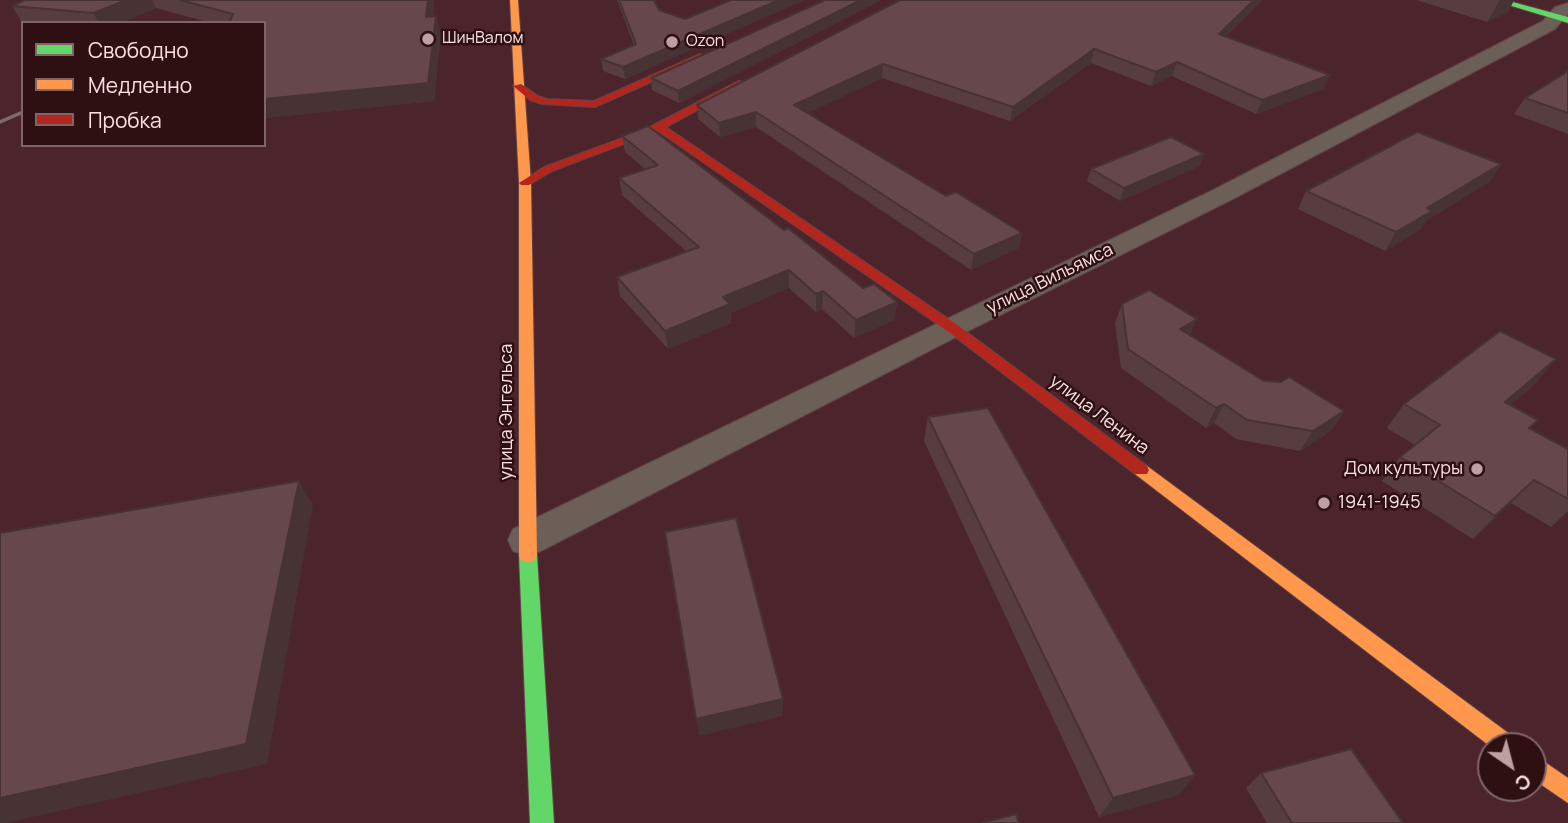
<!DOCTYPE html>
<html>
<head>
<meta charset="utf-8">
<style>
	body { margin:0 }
	#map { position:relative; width:1568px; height:823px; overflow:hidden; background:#4c252c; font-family:Manrope,sans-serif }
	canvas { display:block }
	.legend { position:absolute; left:21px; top:21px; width:245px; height:126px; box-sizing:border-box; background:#2e1013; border:2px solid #806466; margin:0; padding:9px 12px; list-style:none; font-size:21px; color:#fce1e2 }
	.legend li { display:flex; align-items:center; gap:14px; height:35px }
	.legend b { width:35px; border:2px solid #806466 }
	.north { position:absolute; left:1477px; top:732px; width:70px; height:70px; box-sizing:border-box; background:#2e1013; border:2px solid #806466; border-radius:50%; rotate:145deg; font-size:19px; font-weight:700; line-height:28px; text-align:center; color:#fce1e2 }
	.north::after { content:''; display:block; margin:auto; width:24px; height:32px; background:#be9fa2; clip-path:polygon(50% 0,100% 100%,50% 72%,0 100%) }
</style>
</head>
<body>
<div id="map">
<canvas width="1568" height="823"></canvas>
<ul class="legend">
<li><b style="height:9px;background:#63d668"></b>Свободно</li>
<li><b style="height:9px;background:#ff974d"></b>Медленно</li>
<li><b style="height:9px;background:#b3261e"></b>Пробка</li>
</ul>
<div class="north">С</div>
</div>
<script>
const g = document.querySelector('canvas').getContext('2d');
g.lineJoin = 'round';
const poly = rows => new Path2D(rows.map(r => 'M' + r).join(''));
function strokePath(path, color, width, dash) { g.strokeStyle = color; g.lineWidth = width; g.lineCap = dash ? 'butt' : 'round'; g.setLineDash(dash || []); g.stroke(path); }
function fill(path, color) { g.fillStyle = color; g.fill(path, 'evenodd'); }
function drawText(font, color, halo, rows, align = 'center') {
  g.font = font + ' Manrope,sans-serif'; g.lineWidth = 5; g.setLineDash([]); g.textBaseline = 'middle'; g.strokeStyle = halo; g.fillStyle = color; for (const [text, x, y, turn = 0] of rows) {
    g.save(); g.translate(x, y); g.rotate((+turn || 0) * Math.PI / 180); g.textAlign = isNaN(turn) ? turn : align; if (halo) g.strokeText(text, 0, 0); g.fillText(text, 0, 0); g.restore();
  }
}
const street = poly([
	[1568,3,1568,14,1555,29,1231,200,962,334,541,551,527,556,513,551,508,540,513,529,1213,190,1543,21,1555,7,1568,3]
]);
const fast = poly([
	[1492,0,1505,0,1568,17,1568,23,1492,0],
	[528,547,535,550,537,555,554,823,530,823,519,555,521,550,528,547]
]);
const slow = poly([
	[510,0,518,0,531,183,537,555,535,560,528,563,521,560,519,555,519,183,510,0],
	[1141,464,1147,466,1515,738,1518,746,1491,747,1135,474,1133,470,1135,466,1141,464],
	[1533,754,1568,778,1568,803,1533,779,1533,754]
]);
const jam = poly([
	[700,54,703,55,703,59,595,107,542,104,530,100,513,86,521,84,538,96,547,99,594,101,700,54],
	[739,81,747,83,666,127,956,324,1147,466,1149,470,1147,474,1135,474,946,330,658,131,552,171,529,185,521,185,519,183,544,167,644,130,739,81]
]);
strokePath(street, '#614347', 2);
strokePath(fast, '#614347', 2);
strokePath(slow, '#614347', 2);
strokePath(jam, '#614347', 2);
fill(street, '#6b5f58');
fill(fast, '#63d668');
fill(slow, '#ff974d');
fill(jam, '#b3261e');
strokePath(poly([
	[0,122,23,112]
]), '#7c6b69', 3.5);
fill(poly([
	[25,0,434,0,433,16,441,33,434,101,264,118,264,23,211,23,156,8,120,23,29,23,22,22,12,6],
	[617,0,654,0,659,10,685,19,731,0,804,0,625,79,603,71,601,59,634,45],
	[900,0,1262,0,1226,36,1324,89,1256,114,1172,76,1151,86,1091,63,1010,121,882,78,807,113,946,196,1022,233,1019,248,971,270,756,127,720,137,698,119,697,105],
	[1416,0,1514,0,1508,12,1487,22],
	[880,1,679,103,652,90,651,78],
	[1568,71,1568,134,1514,114,1525,98],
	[622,136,784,230,863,288,897,302,894,320,854,338,822,309,816,312,789,288,731,313,731,323,668,349,620,296,617,277,686,251,622,195,619,178,645,169,625,152],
	[1501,164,1489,182,1426,221,1421,229,1385,251,1298,209,1306,191],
	[1200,166,1120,201,1087,181,1091,169],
	[1122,304,1190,335,1264,381,1344,411,1332,430,1300,451,1236,439,1214,423,1206,428,1121,368,1115,323],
	[1536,383,1510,405,1530,428,1568,449,1568,511,1551,527,1511,503,1473,539,1382,481,1400,457,1415,445,1387,428,1404,404],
	[928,417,1179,795,1099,817,924,441],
	[1261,773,1403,823,1267,823,1246,788]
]), '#583d40');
fill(poly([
	[127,0,152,0,156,8,120,23,99,23,93,13],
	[428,0,434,0,431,33,426,17],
	[779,0,804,0,625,79,623,67],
	[861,0,880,0,880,1,679,103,678,91],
	[1254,0,1262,0,1215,47,1219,34],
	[1500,0,1514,0,1508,12,1487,22],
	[436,16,441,33,434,101,264,118,264,99],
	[1094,49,1091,63,1010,121,1013,107],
	[1177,62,1172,76,1151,86,1156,72],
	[883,64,882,78,794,120,794,105],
	[1330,75,1324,89,1256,114,1262,100],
	[756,112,756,127,720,137,719,123],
	[1204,154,1200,166,1120,201,1124,188],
	[1501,164,1489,182,1426,221,1421,229,1385,251,1396,232,1427,208],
	[1022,233,1019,248,971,270,974,254],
	[789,270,789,288,731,313,731,323,668,349,665,331,723,297],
	[823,291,822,309,816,312,816,294],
	[897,302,894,320,854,338,856,320],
	[1197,319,1189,338,1180,329],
	[1556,359,1536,383,1485,426,1505,402],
	[1224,404,1214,423,1206,428,1216,408],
	[1344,411,1332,430,1300,451,1313,431],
	[1534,480,1511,503,1473,539,1495,516],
	[299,481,313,505,267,764,6,823,0,823,0,798],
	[783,699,783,716,699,736,696,719],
	[1195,775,1179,795,1099,817,1113,798]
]), '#473234');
const building = poly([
	[25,0,127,0,93,13,12,6,25,0],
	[180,0,428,0,426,17,436,16,428,83,264,99,264,23,229,23,233,14,180,0],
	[619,0,654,0,659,10,685,19,731,0,779,0,623,67,601,59,636,44,619,0],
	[825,0,861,0,678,91,651,78,825,0],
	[900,0,1254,0,1219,34,1330,75,1262,100,1177,62,1156,72,1094,49,1013,107,883,64,794,105,946,196,956,192,1022,233,974,254,756,112,719,123,697,105,900,0],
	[1568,71,1568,113,1525,98,1568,71],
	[648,126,784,230,788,228,863,288,874,284,897,302,856,320,823,291,816,294,789,270,723,297,730,304,665,331,617,277,699,247,619,178,658,165,622,136,648,126],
	[1417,132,1501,164,1427,208,1432,211,1396,232,1306,191,1417,132],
	[1171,137,1204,154,1124,188,1091,169,1171,137],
	[1149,290,1197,319,1180,329,1264,381,1281,382,1289,377,1344,411,1313,431,1247,420,1224,404,1216,408,1128,349,1122,304,1149,290],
	[1500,331,1556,359,1505,402,1538,420,1529,428,1568,449,1568,499,1534,480,1495,516,1400,457,1440,425,1404,404,1500,331],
	[988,408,1195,775,1113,798,928,417,988,408],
	[299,481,246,744,0,798,0,533,299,481],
	[736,518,783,699,696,719,665,532,736,518],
	[1351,749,1403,823,1292,823,1261,773,1351,749],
	[1016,814,1019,823,982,823,1016,814]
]);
fill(building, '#66474b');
strokePath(building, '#473234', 2);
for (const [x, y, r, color] of [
	[428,39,7,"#be9fa2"],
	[672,42,7,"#be9fa2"],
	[1477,469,7,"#be9fa2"],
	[1324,503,7,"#be9fa2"]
]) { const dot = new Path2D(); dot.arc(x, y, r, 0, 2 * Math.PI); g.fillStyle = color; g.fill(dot); strokePath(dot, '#2e1013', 2.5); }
drawText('16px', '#fce1e2', '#2e1013', [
	["ШинВалом",442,39],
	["Ozon",686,42]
], 'left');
drawText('18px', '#fce1e2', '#2e1013', [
	["улица Вильямса",1050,279,-26],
	["улица Энгельса",507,412,-90],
	["улица Ленина",1099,415,37]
]);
drawText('18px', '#fce1e2', '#2e1013', [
	["Дом культуры",1463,469],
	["1941-1945",1338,503,"left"]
], 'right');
</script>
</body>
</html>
